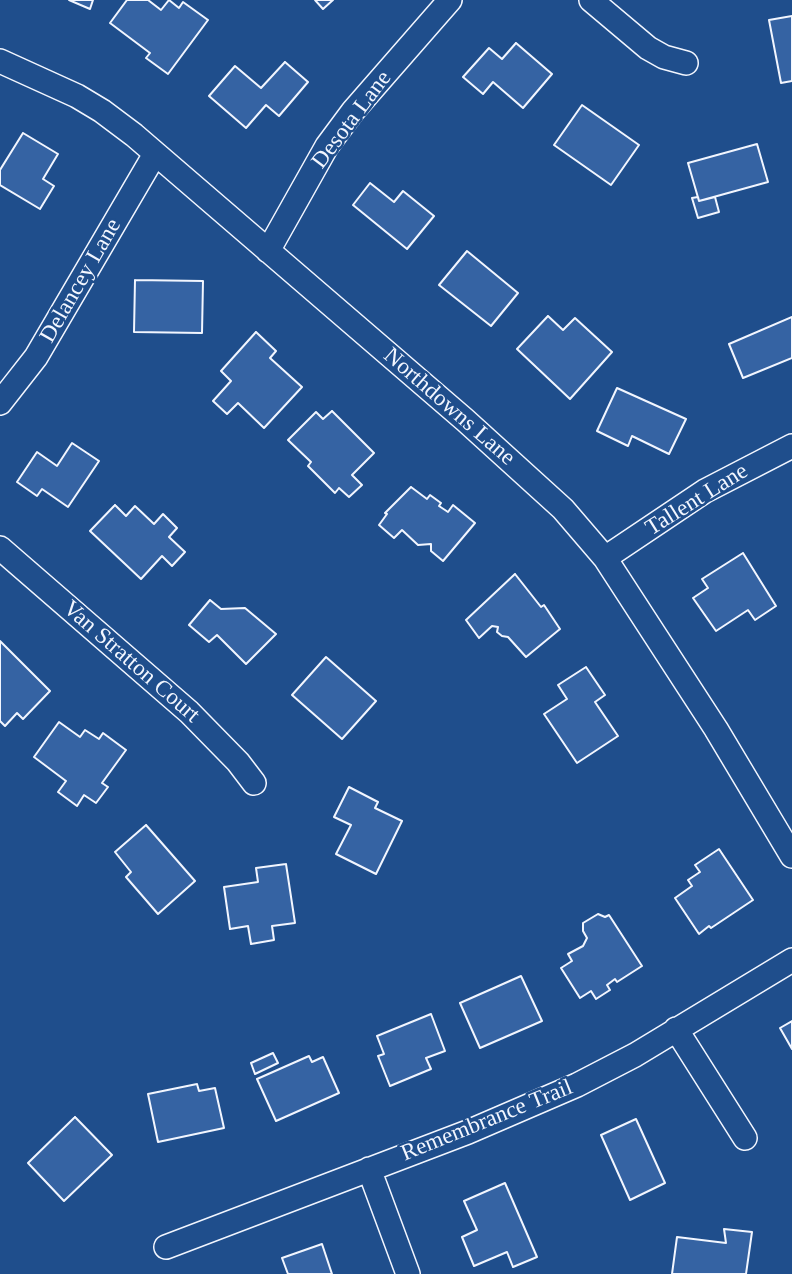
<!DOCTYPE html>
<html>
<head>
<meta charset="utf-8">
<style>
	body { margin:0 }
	canvas { display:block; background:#1f4e8c }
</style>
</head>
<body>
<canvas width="792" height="1274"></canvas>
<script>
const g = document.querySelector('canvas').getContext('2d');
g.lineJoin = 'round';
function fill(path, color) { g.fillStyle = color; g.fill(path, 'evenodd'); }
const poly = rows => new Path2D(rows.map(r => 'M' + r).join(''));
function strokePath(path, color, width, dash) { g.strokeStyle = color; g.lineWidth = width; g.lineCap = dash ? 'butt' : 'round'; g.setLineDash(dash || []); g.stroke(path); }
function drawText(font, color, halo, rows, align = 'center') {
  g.font = font + ' Georgia,serif'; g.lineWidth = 5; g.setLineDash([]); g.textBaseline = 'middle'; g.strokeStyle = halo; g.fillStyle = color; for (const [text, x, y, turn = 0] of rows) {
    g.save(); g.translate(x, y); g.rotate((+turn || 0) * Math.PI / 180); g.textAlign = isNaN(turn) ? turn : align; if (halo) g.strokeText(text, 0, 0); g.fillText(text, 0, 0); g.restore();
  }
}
const building = poly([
	[69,0,93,0,90,9,69,0],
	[127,0,148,0,161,10,169,0,179,8,183,2,208,20,168,74,146,58,150,53,110,23,127,0],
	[315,0,333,0,323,9,315,0],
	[792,16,792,81,781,83,769,20,792,16],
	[516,43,552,74,523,108,493,82,483,94,463,77,489,48,502,59,516,43],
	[285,62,308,82,279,116,266,105,246,128,209,96,235,66,261,88,285,62],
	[582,105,639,145,611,185,554,145,582,105],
	[23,133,58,154,43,179,54,186,40,209,0,185,0,170,23,133],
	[757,144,768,182,699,201,688,163,757,144],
	[370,183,394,202,403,191,434,216,407,249,353,205,370,183],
	[698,197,699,201,715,197,719,212,698,218,692,198,698,197],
	[467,251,518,293,491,326,439,285,467,251],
	[135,280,203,281,202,333,134,332,135,280],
	[548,316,563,330,575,318,612,352,570,399,517,349,548,316],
	[792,317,792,358,743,378,729,344,792,317],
	[256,332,276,351,270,358,302,387,264,428,238,403,227,414,213,401,231,381,221,371,256,332],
	[617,388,686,419,669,454,632,436,628,446,597,431,617,388],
	[332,411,374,453,352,475,362,485,349,497,339,488,335,493,308,466,311,462,288,440,316,412,323,419,332,411],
	[72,443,99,461,68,507,42,489,37,496,17,482,37,452,57,466,72,443],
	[411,487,427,499,430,495,441,503,439,506,448,512,453,505,475,523,443,561,431,551,431,544,418,545,402,530,394,538,379,525,387,514,385,513,411,487],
	[115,505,126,516,135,506,154,524,163,514,177,528,169,537,185,552,172,566,162,556,141,579,90,531,115,505],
	[743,553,776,606,755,620,748,610,716,631,693,598,708,588,702,579,743,553],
	[515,574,541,607,544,605,560,629,526,657,508,637,502,636,497,632,498,627,492,626,479,638,466,620,515,574],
	[210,600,221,609,245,608,276,634,246,664,217,635,209,642,189,625,210,600],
	[0,641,50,691,23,719,17,713,5,726,0,721,0,641],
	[326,657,376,701,342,739,292,695,326,657],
	[586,667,605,695,595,702,618,736,577,763,544,714,567,699,558,685,586,667],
	[59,722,80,737,85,730,99,739,103,733,126,750,102,783,108,787,96,803,84,795,77,806,58,792,66,781,34,757,59,722],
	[349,787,378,802,375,808,402,821,376,874,336,854,351,825,334,817,349,787],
	[146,825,195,881,158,914,126,877,131,872,115,852,146,825],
	[719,849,753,900,711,928,709,926,699,934,675,898,692,886,688,880,700,872,695,865,719,849],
	[286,864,295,923,272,926,274,940,251,944,248,926,230,929,224,887,258,882,256,868,286,864],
	[598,914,605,917,609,915,642,966,617,982,615,979,607,985,610,990,596,999,591,991,580,998,561,968,572,961,568,954,583,946,587,938,583,931,583,923,598,914],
	[521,976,542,1021,480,1048,460,1003,521,976],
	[431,1014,445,1051,426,1058,431,1069,390,1086,378,1056,384,1054,377,1036,431,1014],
	[792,1021,792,1049,780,1028,792,1021],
	[273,1053,278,1063,255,1074,251,1063,273,1053],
	[309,1056,312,1062,323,1057,339,1093,276,1121,257,1079,309,1056],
	[197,1084,199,1091,215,1088,224,1128,158,1142,148,1094,197,1084],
	[75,1117,112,1155,64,1201,28,1163,75,1117],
	[636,1119,665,1183,630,1200,601,1135,636,1119],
	[505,1183,537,1257,513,1267,507,1252,474,1266,462,1237,477,1230,464,1201,505,1183],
	[724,1229,752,1232,746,1274,672,1274,677,1237,726,1243,724,1229],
	[322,1244,332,1274,288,1274,282,1258,322,1244]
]);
fill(building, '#3563a3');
strokePath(building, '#f2f6ff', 2);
const minor = poly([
	[591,0,648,48,664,57,686,63],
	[0,61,77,96,102,111,134,135,465,420,563,509,605,558,716,729,792,856],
	[268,251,327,146,353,111,450,0],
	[0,403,36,357,155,154],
	[0,548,189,712,238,762,254,783],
	[605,558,705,491,792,446],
	[676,1029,745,1138],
	[369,1169,408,1274],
	[166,1247,468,1132,577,1085,635,1055,792,960]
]);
strokePath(minor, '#f2f6ff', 26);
strokePath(minor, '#1f4e8c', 23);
drawText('23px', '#f2f6ff', '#1f4e8c', [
	["Desota Lane",352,120,-53],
	["Delancey Lane",81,281,-60],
	["Northdowns Lane",449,407,41],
	["Tallent Lane",697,500,-32],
	["Van Stratton Court",131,662,41],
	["Remembrance Trail",487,1121,-22]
]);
</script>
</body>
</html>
